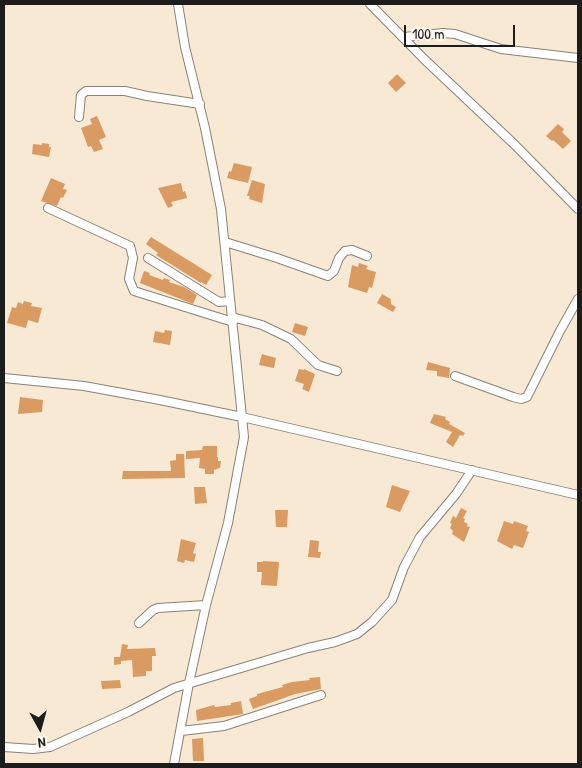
<!DOCTYPE html>
<html>
<head>
<meta charset="utf-8">
<style>
	body { margin:0 }
	#map { position:relative; width:582px; height:768px; overflow:hidden; background:#f7e9d4; font-family:"Patrick Hand",sans-serif }
	canvas { display:block }
	.frame { position:absolute; inset:0; border:5px solid #1c1c1c; pointer-events:none }
	.north { position:absolute; left:15px; top:703px; width:50px; height:50px; -webkit-text-stroke:4px #fbf7ec; paint-order:stroke; rotate:173deg; font-size:14px; font-weight:700; line-height:20px; text-align:center; color:#1c1c1c }
	.north::after { content:''; display:block; margin:auto; width:18px; height:22px; background:#1c1c1c; clip-path:polygon(50% 0,100% 100%,50% 72%,0 100%) }
	.scale { position:absolute; left:404px; top:25px; width:111px; height:22px; box-sizing:border-box; border:2px solid #1c1c1c; border-top:0; padding-left:6px; font-size:15px; line-height:18px; white-space:nowrap; color:#1c1c1c; -webkit-text-stroke:4px #fbf7ec; paint-order:stroke }
</style>
</head>
<body>
<div id="map">
<canvas width="582" height="768"></canvas>
<div class="frame"></div>
<div class="north">N</div>
<div class="scale">100 m</div>
</div>
<script>
const g = document.querySelector('canvas').getContext('2d');
g.lineJoin = 'round';
function fill(path, color) { g.fillStyle = color; g.fill(path, 'evenodd'); }
const poly = rows => new Path2D(rows.map(r => 'M' + r).join(''));
function strokePath(path, color, width, dash) { g.strokeStyle = color; g.lineWidth = width; g.lineCap = dash ? 'butt' : 'round'; g.setLineDash(dash || []); g.stroke(path); }
fill(poly([
	[397,74,406,83,396,92,388,83],
	[97,116,106,137,99,140,103,149,94,152,91,146,88,147,81,128,92,124,90,119],
	[558,124,564,129,562,132,571,141,563,149,553,140,552,141,546,136],
	[42,143,49,144,49,147,51,147,49,157,32,154,33,144,42,145],
	[234,163,252,167,248,183,227,178,229,171,231,172],
	[51,178,65,184,63,189,67,190,63,198,61,197,57,206,41,201],
	[252,180,265,184,262,203,249,199,250,196,247,196],
	[181,183,183,192,185,191,187,198,171,202,173,206,168,208,158,188],
	[151,237,212,275,206,285,201,282,201,283,156,255,158,253,146,244],
	[359,263,368,266,366,269,376,272,372,288,369,287,367,293,348,287,352,265,358,267],
	[144,271,150,273,149,275,163,280,164,278,170,280,169,282,184,287,197,295,193,304,140,283],
	[382,294,391,299,391,304,396,307,393,312,377,303],
	[24,301,32,303,31,306,42,308,38,323,28,320,26,328,7,323,12,307,16,308,18,302,23,304],
	[295,323,308,327,305,336,292,332],
	[165,330,172,331,170,345,153,342,155,331,164,333],
	[262,354,276,358,274,368,259,365],
	[428,362,450,368,449,378,437,376,437,371,426,370],
	[299,369,304,370,304,369,315,374,309,392,302,389,304,384,295,381],
	[20,397,43,400,42,412,18,414],
	[434,414,446,417,445,419,450,422,449,424,465,433,463,436,460,435,453,447,446,442,452,432,430,423],
	[203,446,217,446,217,457,218,457,218,461,221,461,220,468,214,470,214,474,205,474,205,469,199,468,200,458,186,459,186,451,202,450],
	[176,454,184,454,185,478,122,479,123,471,171,471,170,461,176,460],
	[392,485,410,491,400,512,386,507],
	[194,487,205,487,207,503,195,504],
	[461,508,467,511,463,518,465,519,464,522,468,524,467,526,470,527,464,542,452,534,453,531,450,528,452,524,450,523,453,516,456,518],
	[275,510,288,510,287,527,276,527],
	[504,521,513,524,514,521,528,526,526,531,529,532,523,548,514,545,512,549,497,541],
	[181,539,196,543,193,553,196,554,194,562,185,560,184,563,177,561],
	[310,540,319,541,318,552,321,552,320,558,308,557],
	[263,561,279,562,277,586,261,585,262,572,257,572,257,562,263,562],
	[122,644,128,645,127,649,155,648,156,656,152,656,152,671,146,671,146,676,133,677,132,660,121,661,121,664,114,665,114,657,120,657],
	[320,677,321,689,295,694,253,709,249,699,257,696,257,694,283,687,282,685,292,682,310,680,309,678],
	[120,680,121,688,102,689,101,681],
	[241,701,243,714,197,721,196,710,214,705,215,707,231,705,231,703],
	[203,738,204,761,193,761,192,739]
]), '#d99b62');
const minor = poly([
	[370,4,424,59,515,145,578,209],
	[404,37,443,33,455,34,501,49,578,58],
	[79,117,81,95,86,91,125,91,147,96,200,104],
	[48,208,130,246,133,258,129,279,134,291,233,322],
	[225,242,277,258,328,276,334,271,339,258,345,251,352,250,367,256],
	[148,258,219,302,230,301],
	[232,317,262,325,291,339,318,365,337,371],
	[455,376,513,397,521,399,527,397,560,331,578,299],
	[4,378,84,386,160,400,242,417,578,495],
	[139,623,153,610,158,608,206,605],
	[181,731,224,726,321,695],
	[4,747,33,749,50,747,128,712,174,688,308,648,335,642,357,634,372,622,392,600,404,567,420,537,456,494,472,470],
	[174,764,189,683,206,605,228,523,244,437,221,209,205,128,185,47,178,4]
]);
strokePath(minor, '#8a8278', 10);
strokePath(minor, '#fff', 8);
</script>
</body>
</html>
